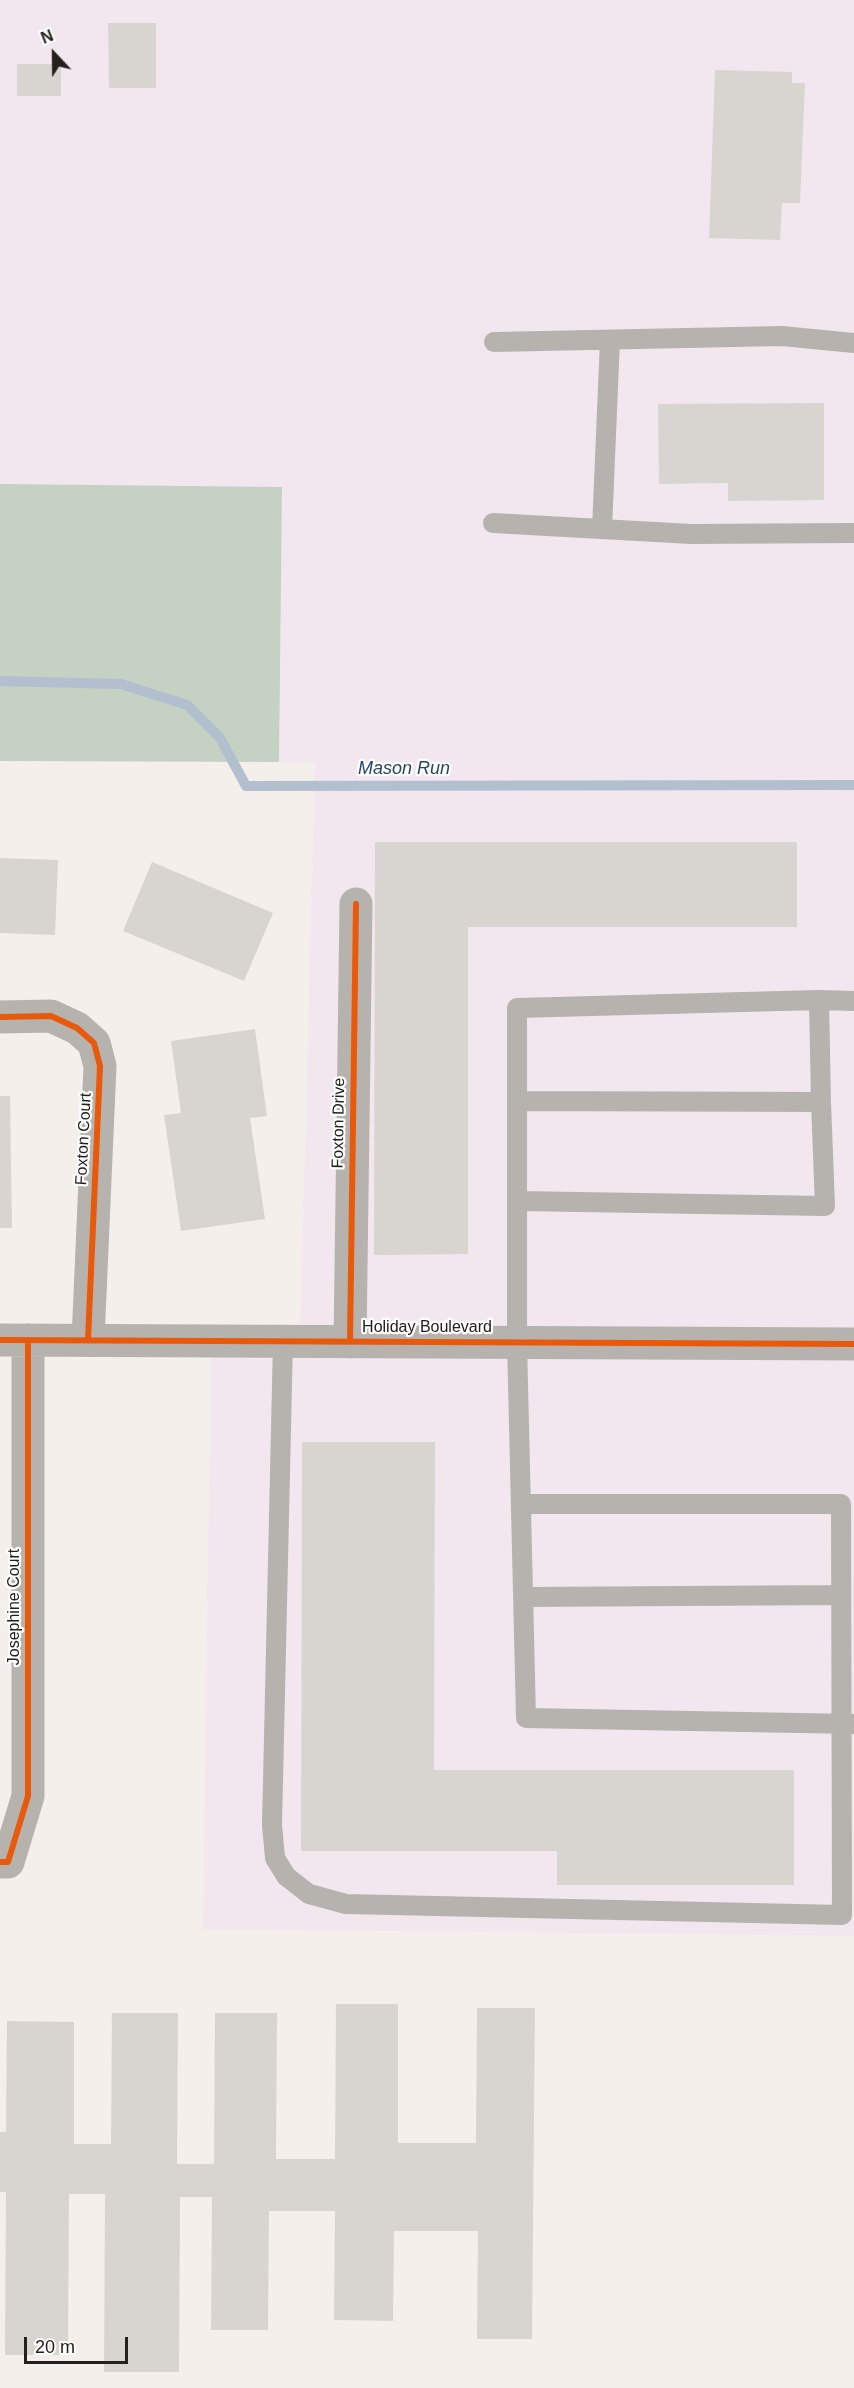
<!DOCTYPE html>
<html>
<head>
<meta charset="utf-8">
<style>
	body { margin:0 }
	#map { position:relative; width:854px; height:2388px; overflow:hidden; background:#f4efea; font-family:Helvetica,sans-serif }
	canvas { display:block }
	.north { position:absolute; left:24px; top:24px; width:60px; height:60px; -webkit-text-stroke:4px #fefefe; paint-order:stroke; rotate:338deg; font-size:16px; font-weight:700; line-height:24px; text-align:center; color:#23201d }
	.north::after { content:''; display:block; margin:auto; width:21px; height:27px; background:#23201d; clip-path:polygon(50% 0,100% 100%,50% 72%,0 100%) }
	.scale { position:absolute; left:24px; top:2337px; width:104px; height:27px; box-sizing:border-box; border:3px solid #23201d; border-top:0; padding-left:8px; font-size:18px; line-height:21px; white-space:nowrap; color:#23201d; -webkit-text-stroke:4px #fefefe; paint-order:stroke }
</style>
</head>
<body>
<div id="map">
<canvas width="854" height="2388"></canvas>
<div class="north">N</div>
<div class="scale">20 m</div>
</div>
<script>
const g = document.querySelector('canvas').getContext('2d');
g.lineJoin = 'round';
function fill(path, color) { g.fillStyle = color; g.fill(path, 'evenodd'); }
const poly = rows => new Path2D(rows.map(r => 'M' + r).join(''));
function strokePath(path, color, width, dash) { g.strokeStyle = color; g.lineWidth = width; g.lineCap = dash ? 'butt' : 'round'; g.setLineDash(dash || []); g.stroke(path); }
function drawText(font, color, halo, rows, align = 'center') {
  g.font = font + ' Helvetica,sans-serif'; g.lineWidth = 4.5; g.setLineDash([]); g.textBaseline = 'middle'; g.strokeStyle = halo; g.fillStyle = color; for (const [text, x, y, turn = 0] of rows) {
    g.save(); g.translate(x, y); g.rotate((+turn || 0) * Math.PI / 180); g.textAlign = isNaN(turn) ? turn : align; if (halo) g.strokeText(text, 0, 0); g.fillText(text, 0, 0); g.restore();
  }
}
fill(poly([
	[0,0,854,0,854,1936,203,1929,211,1341,300,1341,315,763,279,762,282,488,0,484]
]), '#f2e7ef');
fill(poly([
	[0,484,282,487,279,762,0,761]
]), '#c4d1c3');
strokePath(poly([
	[0,681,121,684,187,705,220,738,246,786,854,785]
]), '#b2bfcf', 10);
fill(poly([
	[108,23,156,23,156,88,109,88],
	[17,64,61,64,61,96,17,96],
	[715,70,792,72,792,83,805,83,800,203,782,203,780,240,709,238],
	[824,403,824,500,728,501,728,483,659,484,658,404],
	[375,842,797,842,797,927,468,927,468,1254,374,1255],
	[0,858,58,860,55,935,0,933],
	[152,862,273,913,244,981,123,931],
	[255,1029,267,1116,250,1118,265,1219,181,1231,164,1115,181,1113,171,1041],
	[0,1096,10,1096,12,1228,0,1228],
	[302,1442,435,1442,434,1770,794,1770,794,1885,557,1885,557,1851,301,1851],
	[336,2004,398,2004,398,2143,476,2143,477,2008,535,2008,532,2339,477,2339,478,2231,394,2231,393,2321,334,2320,335,2211,269,2211,268,2330,211,2330,212,2197,180,2197,179,2372,104,2372,105,2194,69,2194,68,2355,5,2355,6,2192,0,2192,0,2132,6,2132,7,2021,74,2022,74,2144,111,2144,112,2013,178,2013,177,2164,214,2164,215,2013,277,2013,276,2159,335,2159]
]), '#d8d5d1');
strokePath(poly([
	[494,342,782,336,854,343],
	[493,523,691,534,854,533],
	[602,529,610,340],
	[819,1000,821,1102],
	[854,1001,819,1000,517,1008,517,1342,526,1718,854,1724],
	[517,1101,821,1102,825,1206,517,1201],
	[283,1341,272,1825,275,1858,286,1876,309,1894,346,1904,842,1915,841,1504,521,1504],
	[523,1597,841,1595]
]), '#b6b3ae', 20);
strokePath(poly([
	[0,1017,51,1016,77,1028,94,1043,100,1066,88,1340],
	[0,1340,854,1344],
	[350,1342,356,904],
	[0,1862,8,1862,28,1796,28,1340]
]), '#b6b3ae', 33);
strokePath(poly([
	[0,1017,51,1016,77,1028,94,1043,100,1066,88,1340],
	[0,1340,854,1344],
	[350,1342,356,904],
	[0,1862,8,1862,28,1796,28,1340]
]), '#e8590c', 6);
drawText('16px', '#23201d', '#fefefe', [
	["Foxton Drive",339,1123,-89],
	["Foxton Court",84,1139,-87],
	["Holiday Boulevard",427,1328],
	["Josephine Court",15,1607,-90]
]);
drawText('italic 18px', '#26466b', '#fefefe', [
	["Mason Run",404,769]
]);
</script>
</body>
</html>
